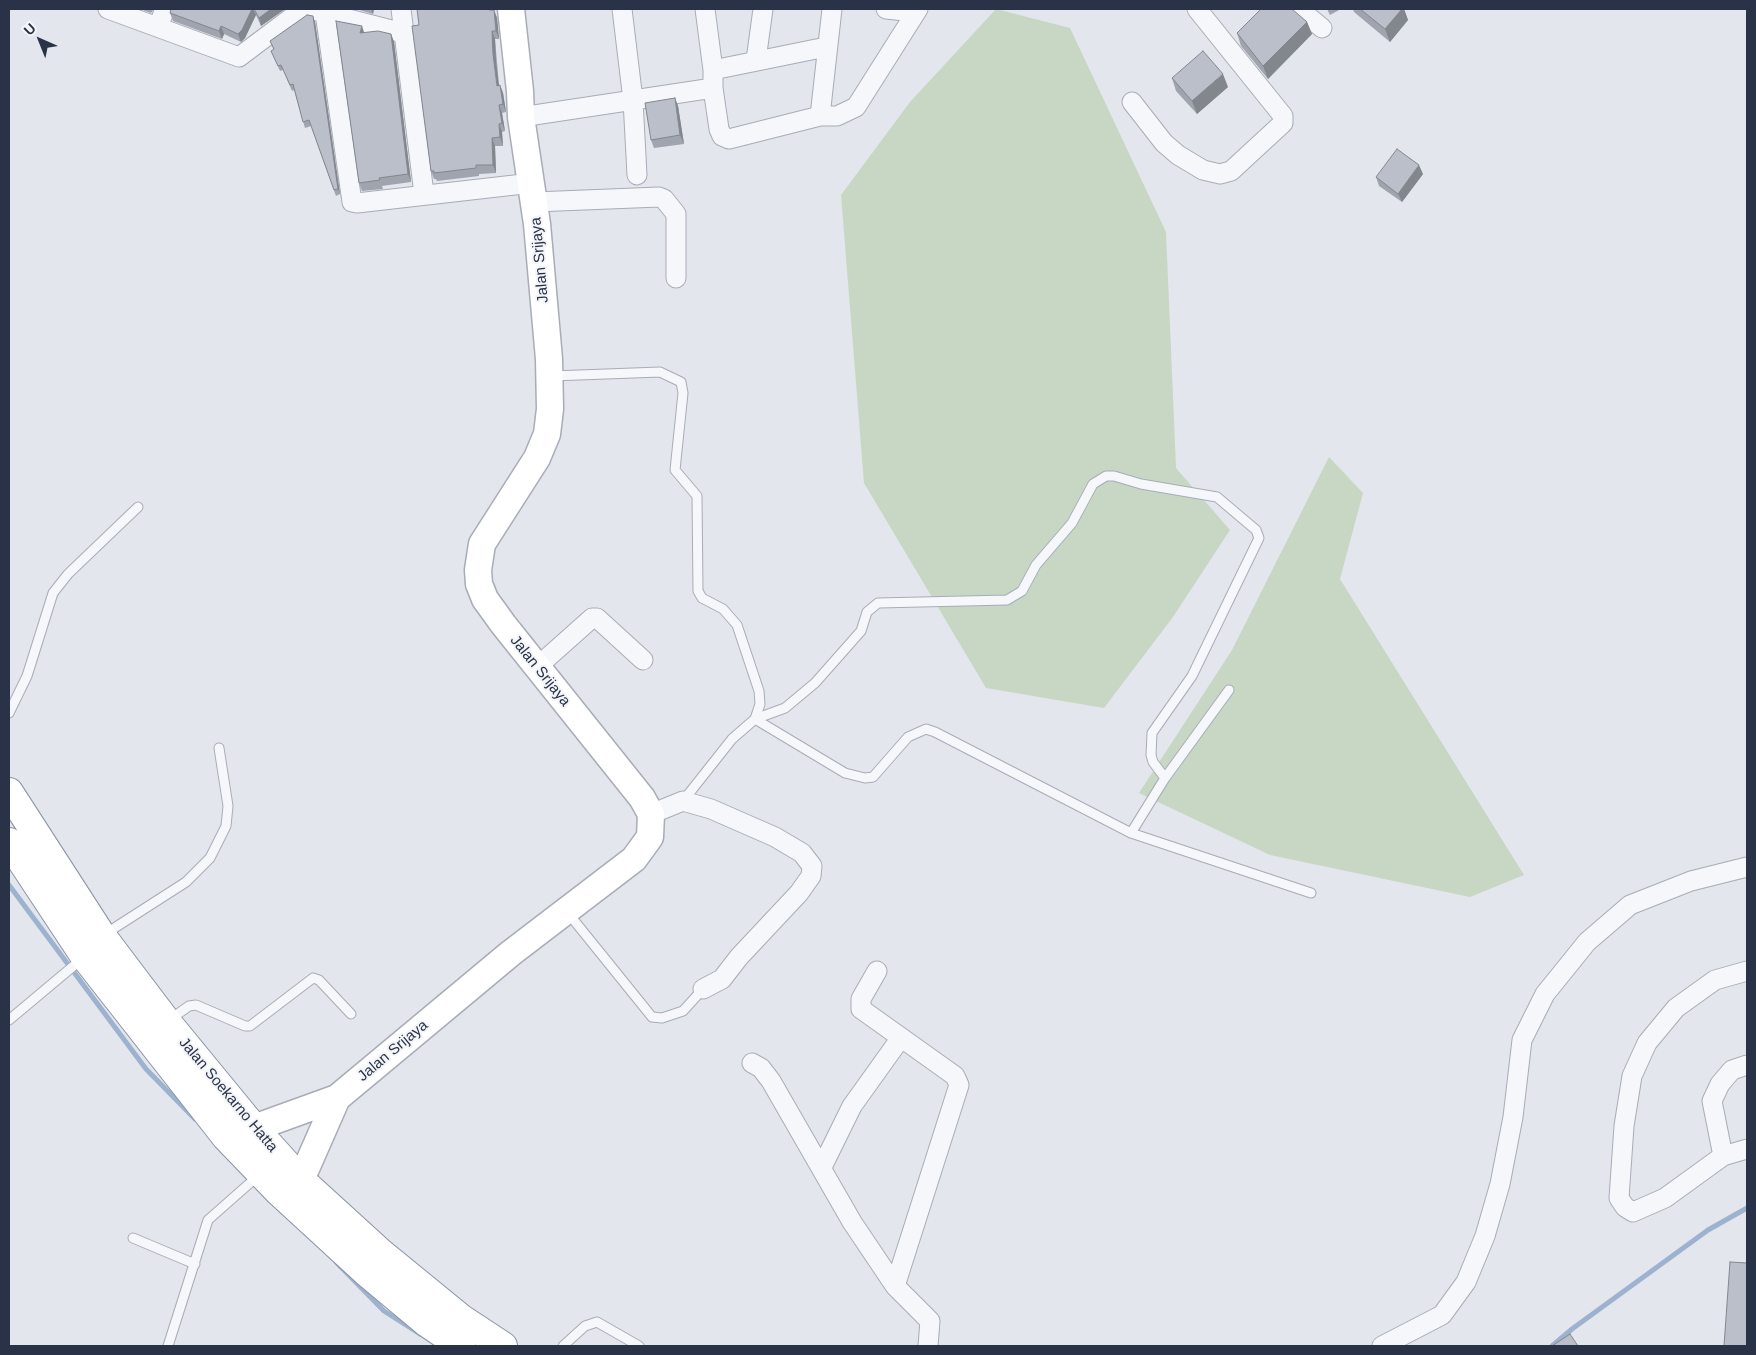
<!DOCTYPE html>
<html>
<head>
<meta charset="utf-8">
<style>
	body { margin:0 }
	#map { position:relative; width:1756px; height:1355px; overflow:hidden; background:#e3e6ec; font-family:Arial,sans-serif }
	canvas { display:block }
	.frame { position:absolute; inset:0; border:10px solid #293246; pointer-events:none }
	.north { position:absolute; left:15px; top:15px; width:50px; height:50px; -webkit-text-stroke:4px #f3f5f9; paint-order:stroke; rotate:316deg; font-size:14px; font-weight:700; line-height:20px; text-align:center; color:#293246 }
	.north::after { content:''; display:block; margin:auto; width:18px; height:22px; background:#293246; clip-path:polygon(50% 0,100% 100%,50% 72%,0 100%) }
</style>
</head>
<body>
<div id="map">
<canvas width="1756" height="1355"></canvas>
<div class="frame"></div>
<div class="north">U</div>
</div>
<script>
const g = document.querySelector('canvas').getContext('2d');
g.lineJoin = 'round';
function fill(path, color) { g.fillStyle = color; g.fill(path, 'evenodd'); }
const poly = rows => new Path2D(rows.map(r => 'M' + r).join(''));
function strokePath(path, color, width, dash) { g.strokeStyle = color; g.lineWidth = width; g.lineCap = dash ? 'butt' : 'round'; g.setLineDash(dash || []); g.stroke(path); }
function drawText(font, color, halo, rows, align = 'center') {
  g.font = font + ' Arial,sans-serif'; g.lineWidth = 4; g.setLineDash([]); g.textBaseline = 'middle'; g.strokeStyle = halo; g.fillStyle = color; for (const [text, x, y, turn = 0] of rows) {
    g.save(); g.translate(x, y); g.rotate((+turn || 0) * Math.PI / 180); g.textAlign = isNaN(turn) ? turn : align; if (halo) g.strokeText(text, 0, 0); g.fillText(text, 0, 0); g.restore();
  }
}
fill(poly([
	[996,9,1070,28,1166,232,1176,468,1230,530,1173,617,1104,708,986,688,864,483,841,195,910,102],
	[1329,457,1363,493,1340,579,1524,875,1470,897,1270,855,1139,793,1232,650]
]), '#c8d7c3');
strokePath(poly([
	[9,885,146,1069,195,1119],
	[336,1262,384,1311,420,1334],
	[1552,1346,1572,1329,1708,1230,1747,1208]
]), '#9cb2ce', 5);
const lane = poly([
	[552,376,660,372,681,382,683,393,675,470,697,496,698,591,702,598,723,609,737,625,759,691,760,704,755,719,845,773,865,778,873,777,908,737,926,729,935,732,1131,833,1311,893],
	[9,713,27,676,53,593,68,574,138,507],
	[683,801,732,739,755,719,785,708,815,683,861,631,867,612,878,603,1007,600,1022,591,1036,565,1072,523,1093,484,1106,476,1114,476,1141,484,1217,497,1256,530,1259,538,1192,676,1152,733,1151,755,1153,762,1165,778],
	[1131,833,1165,778,1229,690],
	[568,913,652,1017,662,1018,683,1011,703,989],
	[105,934,186,882,210,858,226,826,228,806,219,748],
	[9,1020,83,958],
	[169,1020,189,1006,196,1005,245,1026,250,1026,313,978,319,980,351,1014],
	[133,1238,195,1264],
	[168,1346,208,1220,259,1175],
	[563,1346,585,1326,597,1322,639,1346]
]);
const street = poly([
	[108,9,239,57,303,9],
	[310,9,325,13,352,202,357,203,532,183],
	[401,9,424,194],
	[622,9,633,100,637,175],
	[705,9,713,70,713,88,719,129,722,136,729,139,820,116,837,116,856,107,918,9],
	[886,9,915,12],
	[1299,9,1322,28],
	[325,13,403,33],
	[158,27,165,9],
	[756,60,763,9],
	[713,70,826,47],
	[1132,102,1164,143,1178,155,1203,170,1220,174,1231,171,1283,123,1283,116,1197,9],
	[820,116,832,9],
	[521,117,713,88],
	[534,202,659,197,664,199,676,214,676,278],
	[537,667,592,618,597,618,643,660],
	[651,814,683,801,711,809,775,837,802,853,812,866,811,876,799,893,739,957,722,979,703,989],
	[877,971,861,999,861,1009,955,1076,959,1085,895,1286],
	[1747,971,1715,980,1676,1008,1647,1043,1632,1076,1624,1126,1619,1198,1625,1207,1633,1212,1665,1198,1723,1156,1747,1149],
	[752,1063,761,1068,771,1081,852,1222,895,1286,930,1321,928,1346],
	[1723,1156,1712,1101,1720,1084,1732,1070,1747,1065],
	[822,1167,852,1106,900,1039],
	[1382,1346,1442,1315,1466,1282,1485,1236,1500,1184,1513,1117,1522,1040,1545,994,1587,942,1630,905,1691,881,1747,867]
]);
const secondary = poly([
	[254,1128,337,1098],
	[301,1180,337,1098,511,953,634,859,650,837,651,814,642,798,503,624,485,599,479,584,478,570,482,544,537,458,547,434,550,409,549,359,537,224,521,117,520,91,511,9]
]);
const highway = poly([
	[9,792,102,936,167,1022,254,1128,301,1180,380,1252,462,1319,503,1346],
	[9,842,85,957,226,1137,279,1192,366,1272,427,1323,461,1346]
]);
strokePath(lane, '#a7acb7', 11);
strokePath(street, '#a7acb7', 21);
strokePath(secondary, '#a7acb7', 29);
strokePath(highway, '#8993a4', 30);
strokePath(lane, '#f6f7fa', 9);
strokePath(street, '#f6f7fa', 19);
strokePath(secondary, '#fff', 26);
strokePath(highway, '#fff', 28);
fill(poly([
	[140,9,154,9,151,13],
	[285,9,261,26,256,15,245,38,241,42,224,34,222,39,173,21,170,13],
	[356,9,374,9,373,14],
	[1327,9,1341,9,1330,15],
	[1353,9,1404,9,1408,20,1390,42,1354,12],
	[494,10,497,18,499,39,495,39,499,85,500,85,503,93,506,112,502,113,505,131,502,132,503,146,495,146,496,173,479,174,479,176,437,181,436,179,434,179,431,171,419,25],
	[315,22,340,194,336,196,311,126,305,128,294,90,292,91,283,70,280,71,271,51,274,50,270,41],
	[1307,22,1312,34,1268,79,1241,46,1237,33],
	[364,33,391,34,394,42,411,182,382,186,383,189,362,191,359,183],
	[1172,78,1228,87,1197,114,1176,91],
	[675,98,678,106,684,144,654,148,651,140],
	[1423,174,1402,202,1379,186,1376,177]
]), '#a0a4ae');
fill(poly([
	[252,9,253,9,256,15,245,38,241,42,238,34],
	[271,9,285,9,261,26,259,18],
	[371,9,374,9,373,14],
	[1402,9,1404,9,1408,20,1390,42,1385,29],
	[494,10,497,18,499,39,496,31],
	[313,16,315,22,340,194,338,189],
	[1307,22,1312,34,1268,79,1263,66],
	[221,26,224,34,222,39,219,31],
	[362,26,365,35,360,33],
	[492,31,495,39,496,62,500,94,497,86,493,54],
	[391,34,394,42,411,182,408,174],
	[1223,74,1228,87,1197,114,1192,101],
	[500,85,503,93,506,112,503,104],
	[675,98,678,106,684,144,680,135],
	[499,105,502,113,505,131,502,123],
	[499,124,502,132,503,146,500,137],
	[492,138,495,146,496,173,493,165],
	[1419,165,1423,174,1402,202,1398,194]
]), '#82868d');
const building = poly([
	[171,9,252,9,242,30,238,34,221,26,219,31,170,13,171,9],
	[254,9,271,9,259,18,254,9],
	[417,9,489,9,489,10,494,10,496,31,492,31,493,54,497,86,500,85,503,104,499,105,502,123,499,124,500,137,492,138,493,165,476,165,476,168,434,173,434,171,431,171,412,26,419,25,417,9],
	[1261,9,1292,9,1307,22,1263,66,1237,33,1261,9],
	[1360,9,1402,9,1385,29,1360,9],
	[307,15,313,16,338,189,334,190,309,120,303,122,293,84,290,85,281,65,278,66,271,51,274,49,270,41,307,15],
	[336,21,362,26,360,33,378,31,391,34,408,174,379,178,380,180,359,183,336,21],
	[1203,51,1223,74,1192,101,1172,78,1203,51],
	[675,98,680,135,651,140,645,103,675,98],
	[1397,149,1419,165,1398,194,1376,177,1397,149],
	[1730,1262,1747,1263,1747,1346,1724,1346,1730,1262],
	[1570,1334,1578,1346,1552,1346,1570,1334]
]);
fill(building, '#babfca');
strokePath(building, '#82868d', 1);
drawText('15px', '#293246', '#f3f5f9', [
	["Jalan Srijaya",540,260,-95],
	["Jalan Srijaya",540,671,51],
	["Jalan Srijaya",393,1051,-40],
	["Jalan Soekarno Hatta",228,1095,50]
]);
</script>
</body>
</html>
